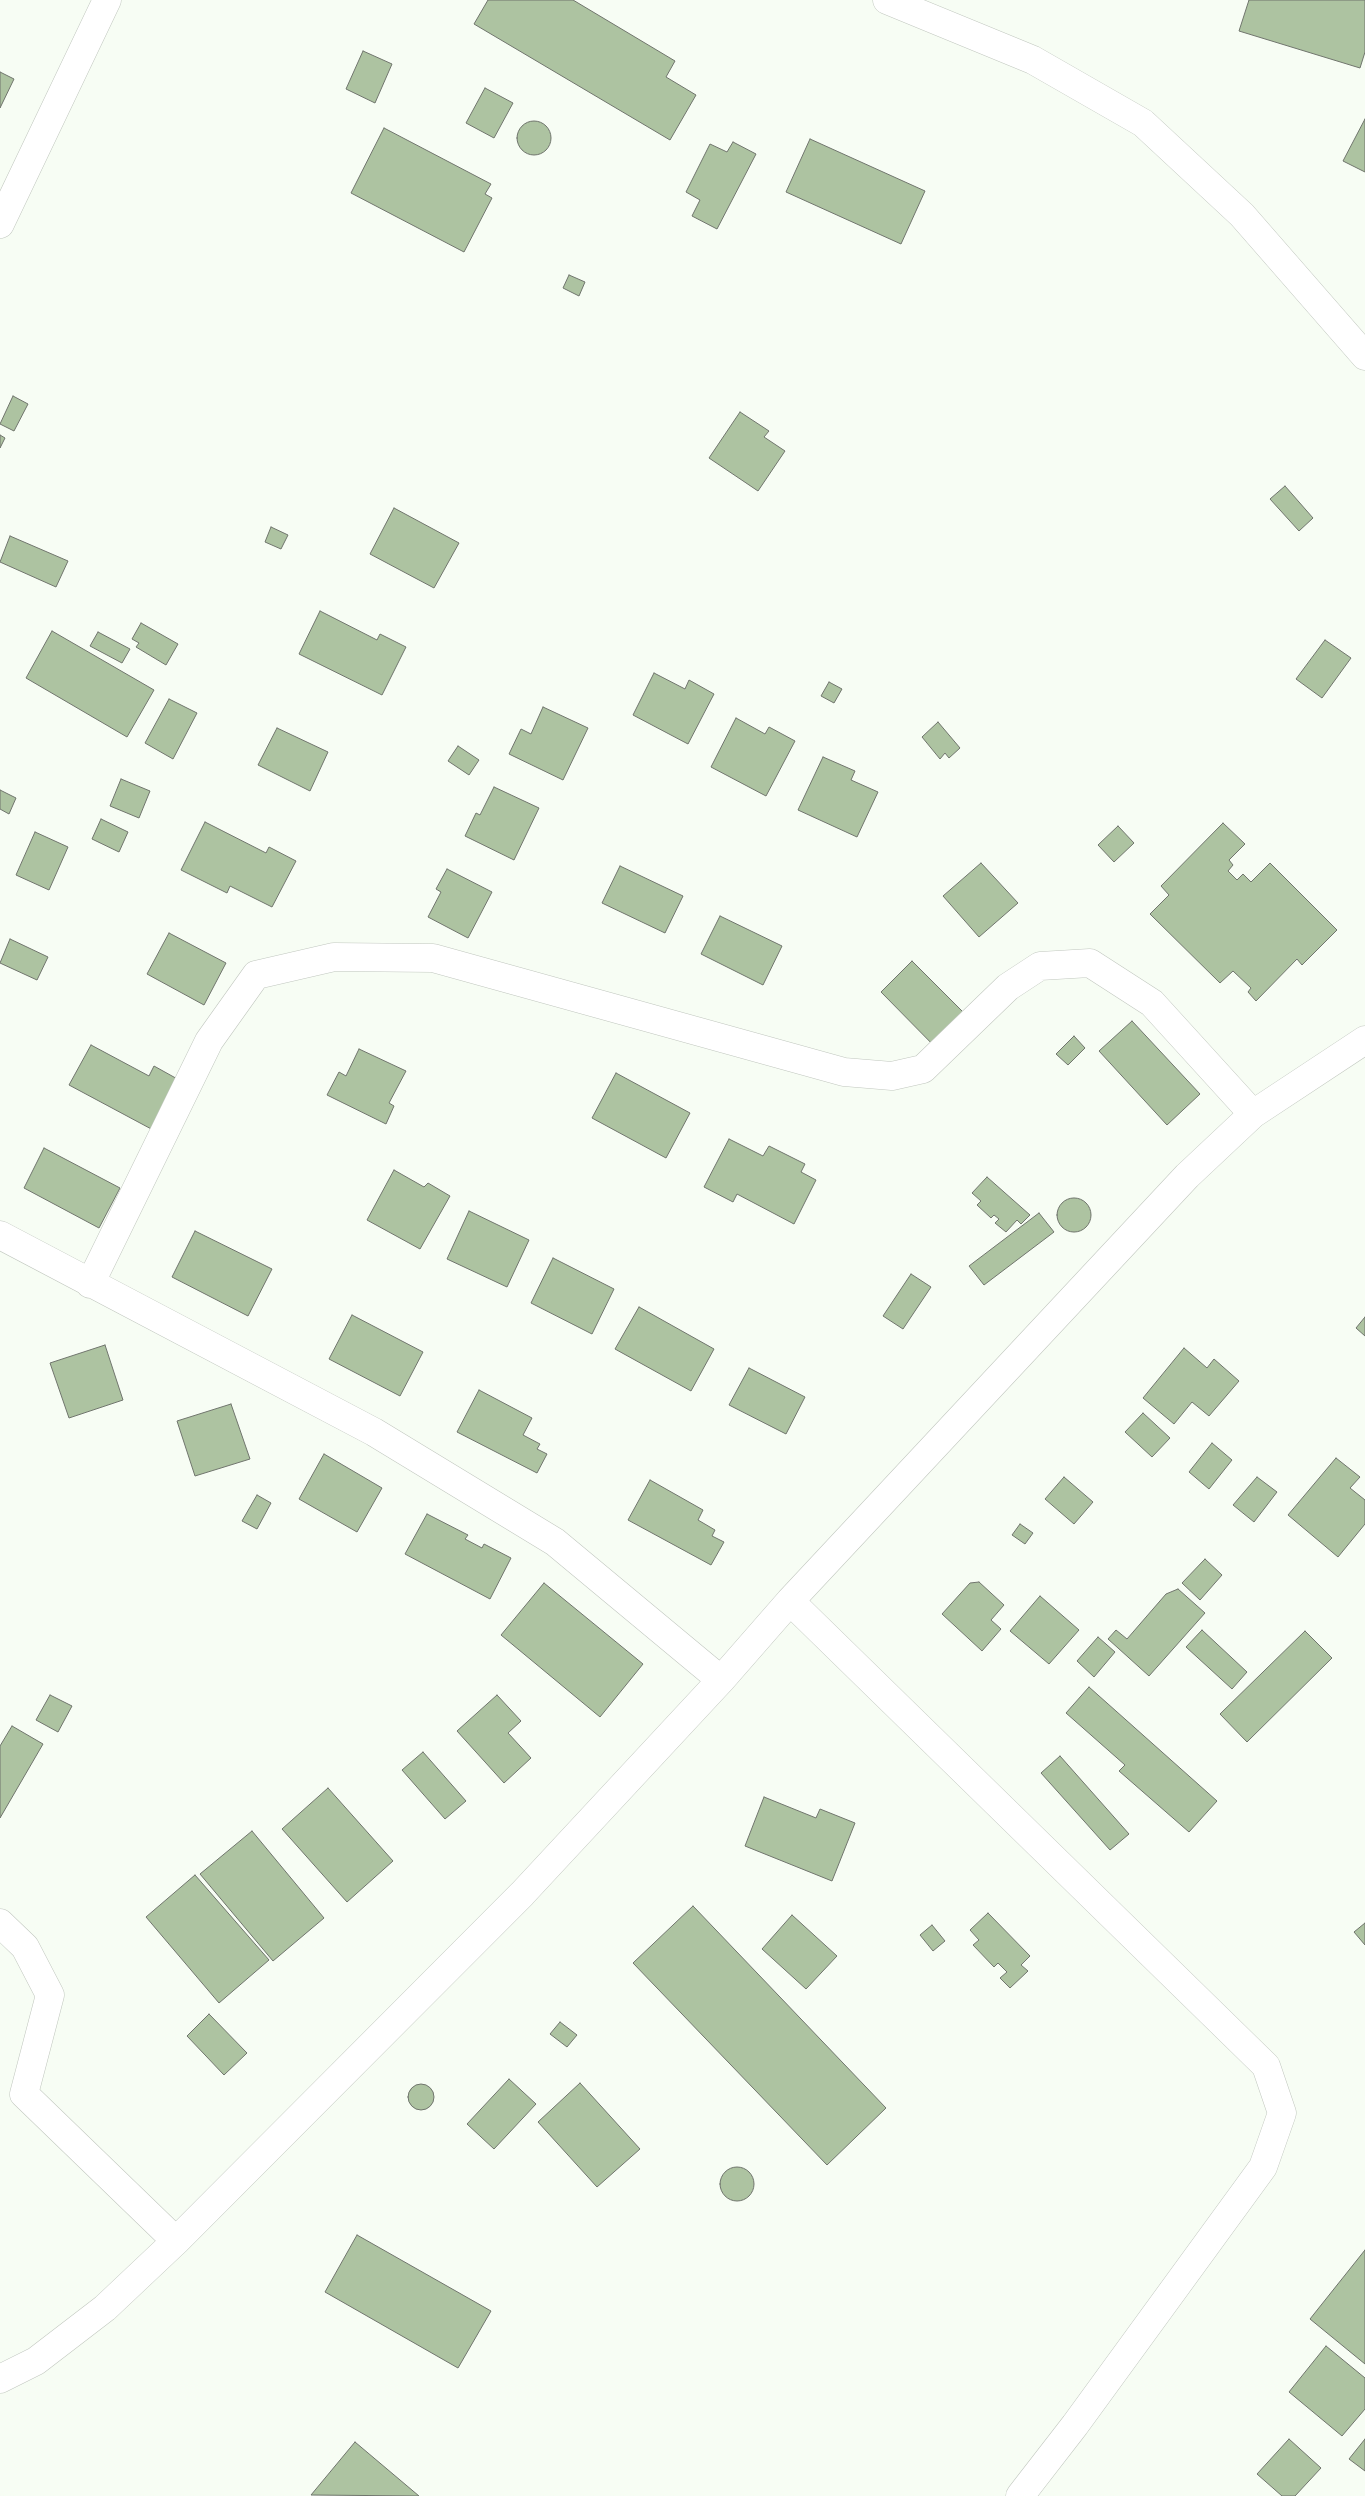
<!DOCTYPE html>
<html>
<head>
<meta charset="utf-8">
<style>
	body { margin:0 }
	canvas { display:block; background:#f7fdf4 }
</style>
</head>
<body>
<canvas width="1365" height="2496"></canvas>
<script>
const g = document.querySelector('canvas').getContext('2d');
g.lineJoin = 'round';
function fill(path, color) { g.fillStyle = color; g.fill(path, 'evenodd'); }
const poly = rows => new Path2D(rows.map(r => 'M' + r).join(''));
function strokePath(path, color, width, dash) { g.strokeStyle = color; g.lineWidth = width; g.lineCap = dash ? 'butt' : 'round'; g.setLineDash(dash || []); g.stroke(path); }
const building = poly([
	[488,0,573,0,675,61,666,77,696,95,670,140,474,24,488,0],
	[1249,0,1365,0,1365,52,1360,68,1239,31,1249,0],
	[363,51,392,64,375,103,346,89,363,51],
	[0,72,14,79,0,108,0,72],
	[485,88,513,103,494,138,466,123,485,88],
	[1365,119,1365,172,1343,161,1365,119],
	'517 138a17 17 0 1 1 34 0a17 17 0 1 1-34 0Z',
	[384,128,491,184,485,194,492,198,464,252,351,193,384,128],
	[810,139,925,191,901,244,786,192,810,139],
	[733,142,756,154,717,229,692,216,700,200,686,192,710,144,727,152,733,142],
	[569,275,585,282,579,296,563,288,569,275],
	[13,396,28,404,14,431,0,424,13,396],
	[740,412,769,431,764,437,785,451,758,491,709,458,740,412],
	[0,435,5,438,0,448,0,435],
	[1285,486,1313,518,1299,531,1270,499,1285,486],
	[394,508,459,543,434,588,370,554,394,508],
	[271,527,288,535,281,549,265,542,271,527],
	[10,536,68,561,56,587,0,562,10,536],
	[320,611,377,640,380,634,406,647,382,695,299,654,320,611],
	[141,623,178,644,166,665,136,647,139,643,132,639,141,623],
	[52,631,154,690,127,737,26,678,52,631],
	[98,632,130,649,122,663,90,646,98,632],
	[1325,640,1351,658,1322,698,1296,679,1325,640],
	[654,673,685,689,689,680,714,694,688,744,633,715,654,673],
	[829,682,842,689,834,703,821,696,829,682],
	[169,699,197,713,173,759,145,743,169,699],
	[543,707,588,728,563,780,509,754,521,729,531,734,543,707],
	[736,718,765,734,769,727,795,741,766,796,711,767,736,718],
	[938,722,960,748,949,758,945,753,940,759,922,737,938,722],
	[277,728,328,752,310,791,258,765,277,728],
	[458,746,479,760,469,775,448,761,458,746],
	[823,757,855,771,851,780,878,792,857,837,798,810,823,757],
	[121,779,150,791,139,818,110,806,121,779],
	[494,787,539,808,514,860,465,836,476,813,480,815,494,787],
	[0,790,16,798,9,814,0,809,0,790],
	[101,819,128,832,119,852,92,839,101,819],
	[205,822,266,853,269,847,296,861,272,907,230,886,227,893,181,870,205,822],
	[1223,823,1245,844,1229,860,1233,865,1228,871,1237,880,1243,874,1251,882,1270,863,1337,930,1302,965,1297,959,1256,1001,1248,992,1251,988,1233,971,1220,983,1150,914,1169,895,1161,886,1223,823],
	[1118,826,1134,843,1114,862,1098,845,1118,826],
	[35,832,68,847,49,890,16,875,35,832],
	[981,863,1018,903,979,937,943,896,981,863],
	[620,866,683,896,665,933,602,903,620,866],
	[447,869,492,892,468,938,428,917,441,892,436,889,447,869],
	[720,916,782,946,763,985,701,954,720,916],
	[169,933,226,963,204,1005,147,974,169,933],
	[10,939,48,957,37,980,0,963,10,939],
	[912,961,978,1027,946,1058,881,992,912,961],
	[1132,1021,1200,1094,1167,1125,1099,1051,1132,1021],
	[1074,1036,1085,1048,1068,1065,1056,1054,1074,1036],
	[91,1045,149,1076,154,1066,181,1081,155,1131,69,1085,91,1045],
	[359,1049,406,1071,389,1103,394,1106,386,1124,327,1095,339,1072,346,1076,359,1049],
	[616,1073,690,1113,666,1158,592,1118,616,1073],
	[729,1139,763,1156,769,1146,805,1164,801,1172,816,1180,794,1224,737,1194,733,1202,704,1187,729,1139],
	[44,1148,120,1188,99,1228,24,1188,44,1148],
	[394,1170,424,1187,428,1183,450,1196,420,1249,367,1220,394,1170],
	[987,1177,1030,1215,1021,1224,1017,1220,1006,1232,995,1223,999,1219,994,1215,991,1218,977,1205,981,1201,972,1193,987,1177],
	'1057 1215a17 17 0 1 1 34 0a17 17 0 1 1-34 0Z',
	[469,1211,529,1240,507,1287,447,1259,469,1211],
	[1039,1213,1054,1232,984,1285,969,1266,1039,1213],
	[195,1231,272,1269,248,1316,172,1277,195,1231],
	[553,1258,614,1289,592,1334,531,1303,553,1258],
	[911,1274,931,1287,903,1329,883,1316,911,1274],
	[639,1307,714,1349,691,1391,615,1349,639,1307],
	[352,1315,423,1352,400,1396,329,1359,352,1315],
	[1365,1317,1365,1336,1356,1328,1365,1317],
	[105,1345,123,1400,69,1418,50,1363,105,1345],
	[1184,1348,1207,1368,1214,1359,1239,1381,1209,1416,1192,1402,1174,1424,1143,1398,1184,1348],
	[749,1368,805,1397,786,1434,729,1405,749,1368],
	[479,1390,532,1418,523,1435,540,1444,537,1449,547,1454,537,1473,457,1432,479,1390],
	[231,1404,250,1459,195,1476,177,1421,231,1404],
	[1143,1413,1170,1438,1152,1457,1125,1432,1143,1413],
	[1212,1443,1232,1460,1209,1489,1189,1472,1212,1443],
	[324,1454,382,1488,357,1532,299,1499,324,1454],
	[1336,1458,1360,1477,1350,1488,1365,1500,1365,1524,1338,1557,1288,1515,1336,1458],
	[1064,1477,1093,1502,1074,1524,1045,1499,1064,1477],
	[1257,1477,1277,1492,1254,1522,1233,1505,1257,1477],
	[650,1480,703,1510,698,1520,715,1530,712,1536,724,1542,711,1565,628,1520,650,1480],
	[257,1495,271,1503,257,1529,242,1521,257,1495],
	[427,1514,468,1535,465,1539,482,1548,484,1544,511,1558,490,1599,405,1554,427,1514],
	[1020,1524,1033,1533,1025,1544,1012,1535,1020,1524],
	[1205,1559,1222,1575,1200,1600,1182,1583,1205,1559],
	[979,1582,1004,1605,991,1620,1001,1629,982,1651,942,1614,970,1583,979,1582],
	[544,1583,643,1664,600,1717,501,1635,544,1583],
	[1178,1589,1205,1613,1149,1676,1108,1639,1116,1630,1127,1639,1166,1594,1178,1589],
	[1040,1596,1079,1630,1049,1664,1010,1631,1040,1596],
	[1202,1630,1247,1672,1232,1689,1186,1647,1202,1630],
	[1305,1631,1332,1658,1247,1742,1220,1714,1305,1631],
	[1098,1637,1115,1652,1094,1677,1077,1661,1098,1637],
	[1089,1687,1217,1801,1189,1832,1119,1771,1125,1765,1066,1713,1089,1687],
	[50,1695,72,1706,58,1732,36,1720,50,1695],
	[497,1695,521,1721,508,1733,531,1758,504,1783,457,1731,497,1695],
	[12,1726,43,1744,0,1818,0,1746,12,1726],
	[423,1752,466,1801,445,1819,402,1770,423,1752],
	[1060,1756,1129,1834,1110,1850,1041,1773,1060,1756],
	[328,1788,393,1861,347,1902,282,1829,328,1788],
	[764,1797,816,1818,820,1809,855,1823,832,1881,745,1846,764,1797],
	[252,1831,324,1918,273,1961,200,1874,252,1831],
	[195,1875,269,1960,219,2003,146,1917,195,1875],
	[693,1906,886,2108,827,2165,633,1963,693,1906],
	[988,1913,1030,1956,1021,1965,1028,1971,1010,1988,1000,1978,1007,1972,998,1963,994,1967,973,1945,979,1940,970,1930,988,1913],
	[792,1915,837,1956,806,1989,762,1949,792,1915],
	[1365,1923,1365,1945,1354,1932,1365,1923],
	[932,1925,945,1941,933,1951,920,1935,932,1925],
	[209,2014,247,2053,224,2075,187,2036,209,2014],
	[560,2022,577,2035,567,2047,550,2034,560,2022],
	[509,2079,536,2104,494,2149,467,2124,509,2079],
	[580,2083,640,2149,597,2187,538,2122,580,2083],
	'408 2097a13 13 0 1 1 26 0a13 13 0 1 1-26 0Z',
	'720 2184a17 17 0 1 1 34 0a17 17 0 1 1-34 0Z',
	[357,2235,491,2311,458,2368,325,2292,357,2235],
	[1365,2250,1365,2364,1310,2319,1365,2250],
	[1326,2346,1365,2378,1365,2409,1342,2436,1289,2392,1326,2346],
	[1289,2439,1321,2468,1295,2496,1282,2496,1257,2474,1289,2439],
	[1365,2439,1365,2471,1349,2459,1365,2439],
	[355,2442,419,2496,311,2495,355,2442]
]);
fill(building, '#adc3a1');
strokePath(building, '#70756d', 1);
const street = poly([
	[0,1235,374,1432,555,1542,721,1680],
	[90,1284,209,1041,256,975,334,957,433,958,844,1072,892,1076,923,1069,1008,987,1040,966,1090,963,1152,1003,1253,1114],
	[790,1601,1266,2066,1282,2113,1263,2167,1075,2425,1020,2496],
	[0,1923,25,1947,50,1995,24,2094,176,2241],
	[0,2379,36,2361,105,2308,176,2241,522,1894,721,1680,790,1601,1187,1176,1253,1114,1365,1040]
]);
const secondary = poly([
	[887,0,1033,60,1143,123,1242,215,1365,356],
	[0,224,107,0]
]);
strokePath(street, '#c1c7bf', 29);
strokePath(secondary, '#c1c7bf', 29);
strokePath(street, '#fff', 28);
strokePath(secondary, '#fff', 28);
</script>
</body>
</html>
